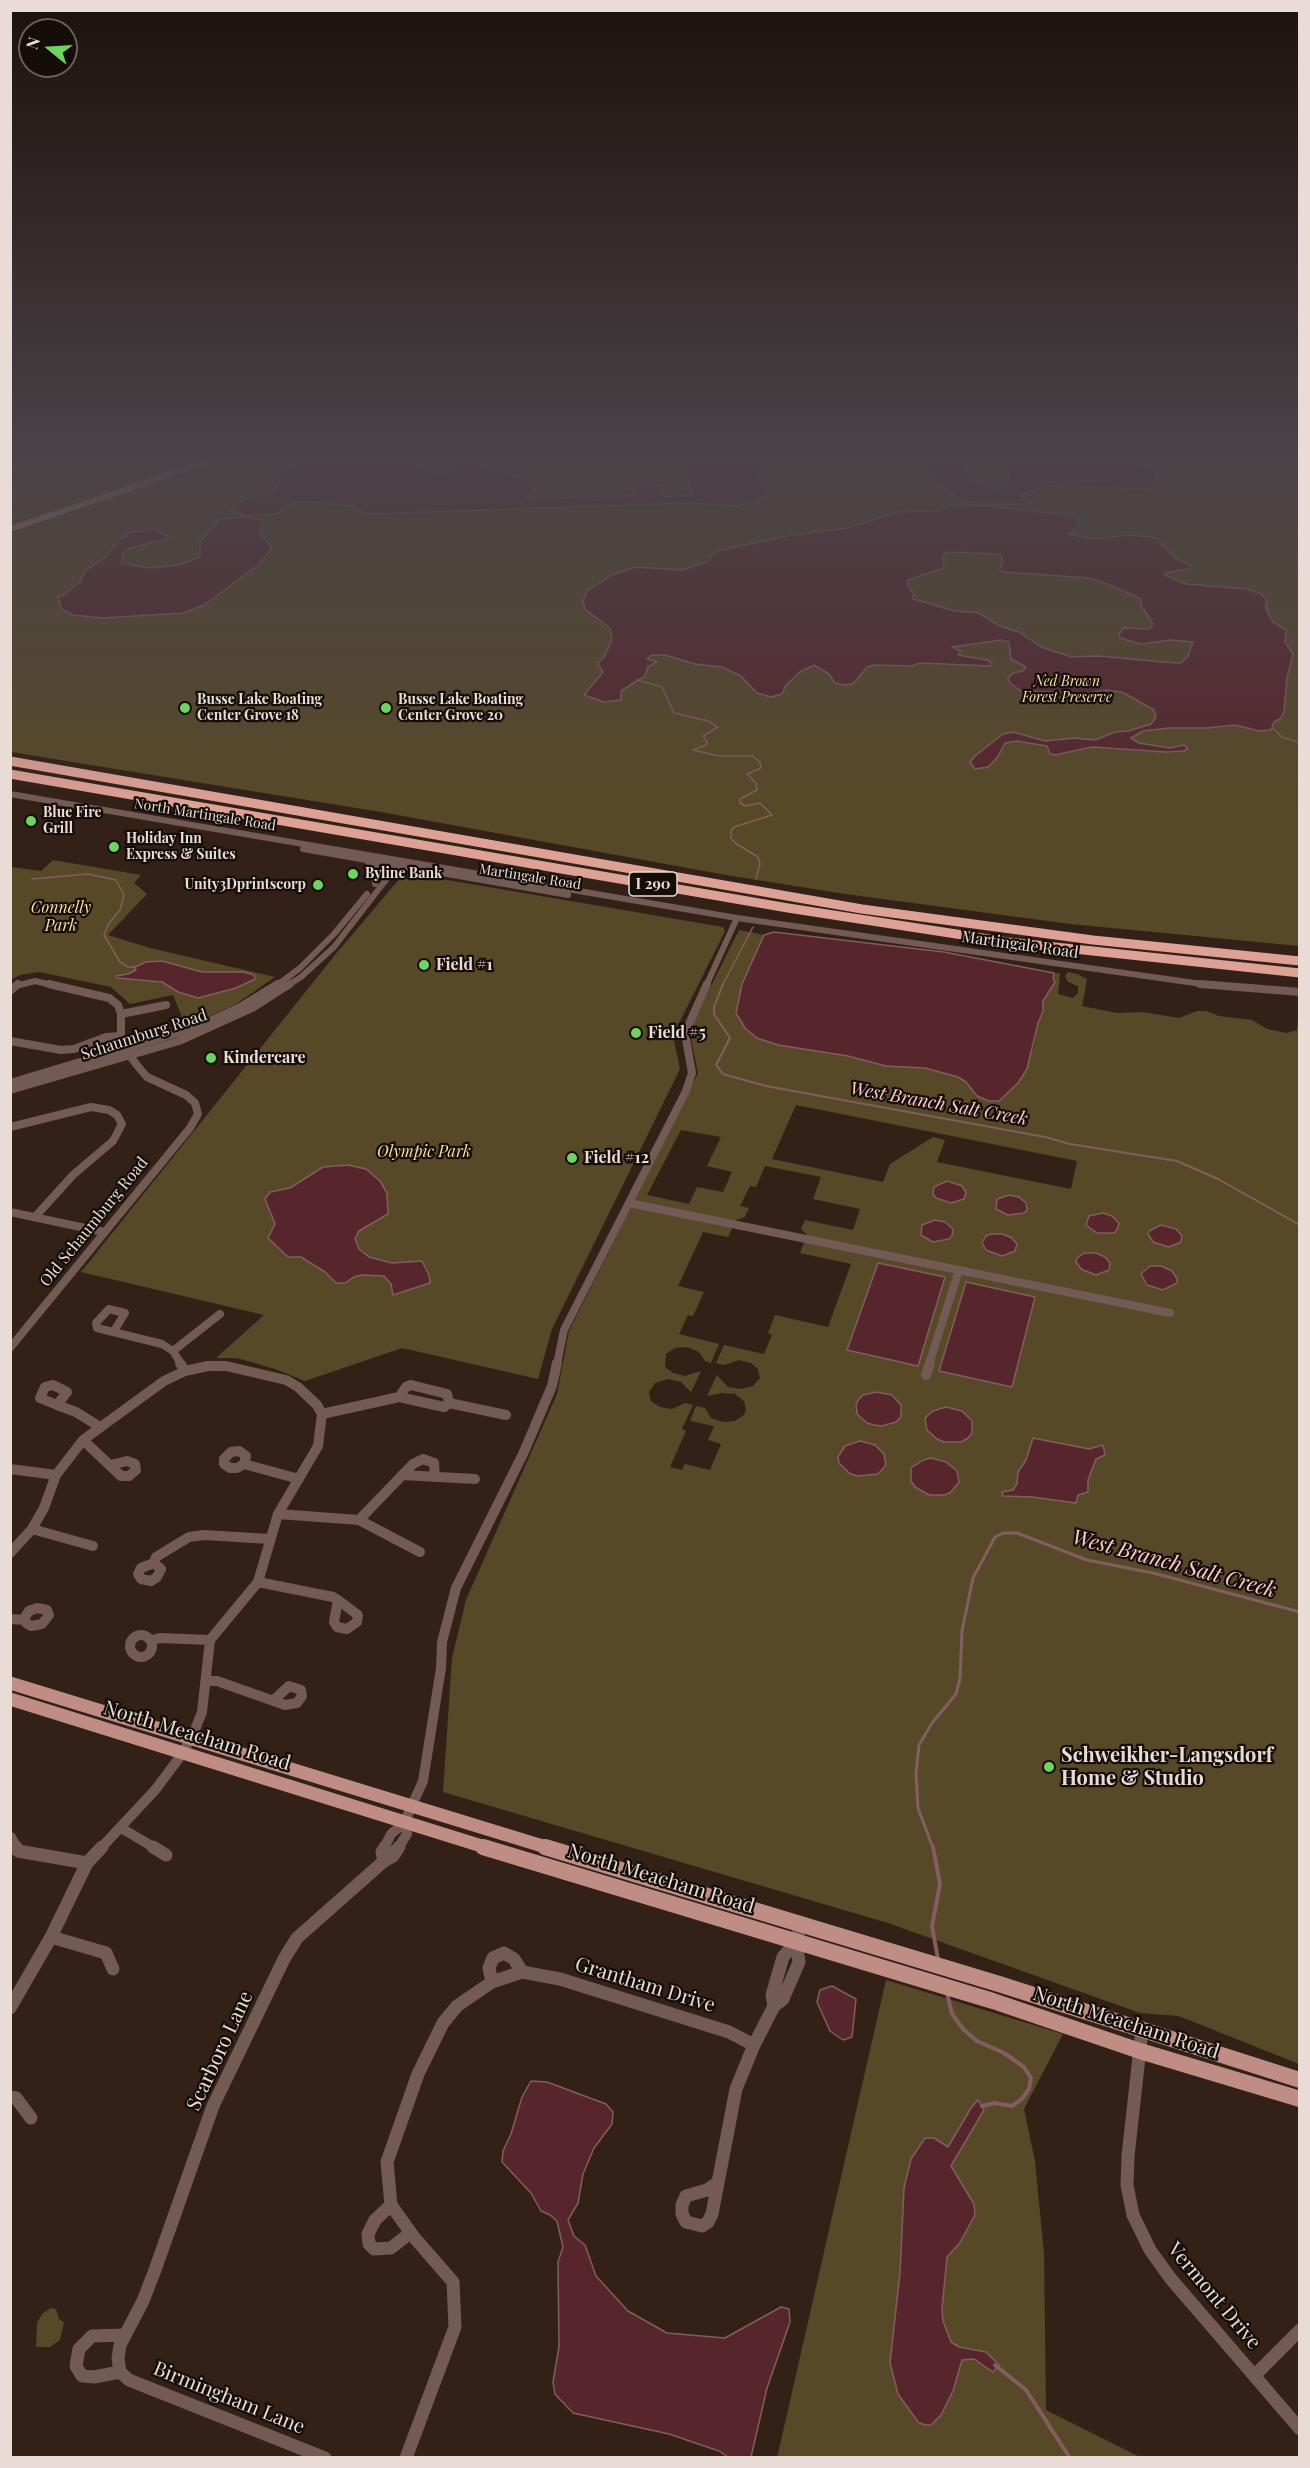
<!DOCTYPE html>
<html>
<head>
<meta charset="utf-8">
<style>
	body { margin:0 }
	#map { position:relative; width:1310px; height:2468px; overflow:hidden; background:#332118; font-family:"Playfair Display",serif }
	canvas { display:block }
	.frame { position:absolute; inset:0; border:12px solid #e9dcd6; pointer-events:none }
	.north { position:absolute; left:18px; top:18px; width:60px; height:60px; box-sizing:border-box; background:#150d09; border:2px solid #6a605b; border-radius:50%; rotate:288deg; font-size:16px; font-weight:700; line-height:24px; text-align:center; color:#e9dcd6 }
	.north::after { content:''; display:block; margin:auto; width:21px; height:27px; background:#6fd35f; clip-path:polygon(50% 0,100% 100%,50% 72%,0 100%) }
</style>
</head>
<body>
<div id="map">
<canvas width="1310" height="2468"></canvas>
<div class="frame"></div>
<div class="north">N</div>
</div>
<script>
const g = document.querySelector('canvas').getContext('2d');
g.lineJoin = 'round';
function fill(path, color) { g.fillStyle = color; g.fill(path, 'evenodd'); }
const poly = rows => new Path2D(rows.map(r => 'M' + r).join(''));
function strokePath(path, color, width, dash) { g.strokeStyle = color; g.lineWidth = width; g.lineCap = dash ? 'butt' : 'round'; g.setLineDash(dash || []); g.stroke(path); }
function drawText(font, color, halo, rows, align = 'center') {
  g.font = font + ' "Playfair Display",serif'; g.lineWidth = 4.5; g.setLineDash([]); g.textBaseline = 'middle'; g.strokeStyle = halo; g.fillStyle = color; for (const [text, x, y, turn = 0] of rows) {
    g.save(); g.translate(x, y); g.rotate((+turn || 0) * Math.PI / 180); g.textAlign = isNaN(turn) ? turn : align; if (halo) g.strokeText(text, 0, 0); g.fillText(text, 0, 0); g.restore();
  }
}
fill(poly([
	[10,459,53,459,49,465,76,462,80,459,209,459,11,526],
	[216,459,1299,459,1299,946,1070,924,845,894,726,875,381,812,11,752,10,529],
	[53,860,141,875,134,883,147,894,108,935,150,948,275,977,236,1004,186,1027,173,995,130,1004,111,987,39,972,20,975,11,980,11,867,41,871],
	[412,874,723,927,725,931,673,1035,680,1069,552,1329,538,1379,402,1348,305,1381,275,1369,237,1358,216,1358,264,1315,81,1272,335,955,401,877],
	[739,930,764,935,742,984,736,1013,745,1028,757,1038,778,1045,848,1056,886,1066,925,1068,958,1077,966,1082,977,1096,989,1101,996,1100,1033,1050,1038,1023,1043,1011,1043,1002,1053,984,1054,973,1060,973,1058,994,1073,998,1078,993,1078,986,1068,982,1065,976,1068,972,1077,974,1087,979,1082,1006,1117,1013,1142,1012,1179,1018,1197,1011,1206,1011,1219,1016,1252,1020,1267,1029,1287,1033,1297,1030,1299,1004,1299,2064,1179,2016,1140,2013,888,1923,443,1792,452,1658,466,1600,557,1394,569,1331,698,1073,690,1034,694,1020],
	[796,1105,1077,1161,1071,1189,937,1162,945,1140,933,1137,890,1164,883,1182,772,1159],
	[681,1130,721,1137,707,1166,732,1172,723,1192,697,1187,689,1204,647,1195],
	[765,1166,821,1177,813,1199,860,1209,853,1230,805,1220,801,1229,807,1235,800,1253,851,1264,828,1327,775,1315,768,1333,772,1335,764,1354,724,1345,716,1363,724,1365,739,1360,751,1363,758,1369,760,1378,753,1386,741,1389,728,1387,717,1375,707,1396,722,1393,735,1394,744,1401,746,1410,744,1415,735,1421,723,1422,711,1418,705,1408,696,1406,690,1421,714,1426,708,1440,721,1444,710,1470,685,1464,682,1470,670,1467,686,1431,682,1429,693,1405,685,1403,672,1409,660,1407,651,1401,649,1392,655,1383,668,1379,681,1382,691,1392,701,1371,685,1376,673,1373,665,1367,666,1354,675,1348,688,1347,699,1352,705,1361,711,1363,719,1344,679,1334,688,1315,693,1316,704,1292,678,1286,703,1232,728,1237,736,1220,745,1217,749,1208,740,1206,750,1186,756,1187],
	[947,1181,957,1184,964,1199,956,1202,946,1202,936,1198,933,1194,934,1187],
	[1155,1266,1172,1271,1177,1279,1177,1283,1157,1289,1147,1285,1141,1274,1146,1268],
	[870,1393,897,1400,901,1405,902,1411,890,1425,874,1425,855,1409,859,1399],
	[939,1408,954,1408,961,1442,944,1442,925,1425,928,1415],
	[886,1980,1063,2034,1024,2109,1035,2161,1044,2254,1046,2410,1140,2457,777,2458],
	[51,2308,56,2309,59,2319,64,2322,60,2340,50,2347,36,2347,37,2323,42,2314]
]), '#574928');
const water = poly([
	[305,459,416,459,412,463,415,466,440,475,458,468,433,459,469,459,480,466,523,479,533,490,527,499,560,499,580,496,621,497,636,494,636,491,631,489,644,483,666,486,660,492,665,497,691,495,692,493,687,474,688,470,677,462,679,459,824,459,784,464,757,471,768,494,757,501,736,506,689,503,366,514,352,506,304,501,295,502,276,514,243,516,244,514,230,510,244,499,272,491,280,484,279,479,275,476,276,473,293,467,305,459],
	[909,459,961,459,972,480,995,489,1004,487,1009,476,1007,459,1120,461,1145,466,1153,470,1156,474,1156,485,1147,489,1047,486,1019,495,1022,499,1035,504,975,504,975,502,957,500,953,494,942,487,930,472,909,459],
	[955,505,989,506,1073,516,1079,519,1078,526,1068,534,1089,538,1098,539,1128,535,1151,537,1156,539,1175,558,1190,565,1189,569,1164,573,1165,575,1186,584,1247,589,1262,594,1267,603,1265,608,1269,610,1267,611,1273,622,1286,630,1285,642,1293,654,1287,678,1284,712,1280,719,1274,722,1271,730,1259,731,1235,725,1208,728,1169,728,1143,731,1131,738,1139,743,1157,746,1170,748,1184,745,1188,749,1184,751,1166,752,1092,747,1055,755,1050,754,1047,746,1017,741,1005,743,997,758,988,767,975,769,970,762,975,756,1003,734,1013,732,1045,741,1075,738,1095,740,1115,732,1128,731,1151,724,1156,717,1154,710,1122,692,1106,690,1088,693,1021,691,1010,683,1008,678,1013,673,1023,671,1026,667,1011,659,1009,642,1001,640,952,647,961,651,958,655,987,660,992,663,991,666,920,663,912,666,875,665,867,667,854,683,846,685,835,683,829,674,814,665,800,672,786,685,782,694,771,697,757,693,741,676,722,667,695,664,665,655,652,655,647,659,657,662,648,667,645,676,621,691,621,700,604,702,584,695,603,672,597,663,603,659,612,640,610,628,585,609,583,601,588,590,610,576,635,567,682,570,706,562,715,552,721,550,787,536,848,528,898,512,933,511,955,505],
	[946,552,998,554,1001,555,1003,562,999,569,1004,572,1089,578,1113,586,1141,599,1141,605,1153,624,1149,629,1124,628,1119,634,1120,638,1141,644,1170,640,1193,642,1188,656,1181,663,1175,663,1098,656,1072,657,1041,647,1019,632,1000,626,979,613,955,611,913,599,914,594,907,584,908,580,944,568,943,557,946,552],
	[242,517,262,520,260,533,272,548,257,566,204,605,183,613,103,618,73,615,61,609,58,596,62,596,80,582,86,570,106,557,118,541,130,533,155,529,171,538,130,548,123,553,122,563,148,568,179,565,200,557,200,542,220,519,242,517],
	[774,932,944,952,1054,973,1053,978,1055,982,1043,1001,1043,1011,1038,1023,1027,1069,1018,1083,999,1101,989,1101,977,1096,966,1082,958,1077,925,1068,886,1066,848,1056,778,1045,757,1038,745,1028,736,1013,742,984,764,935,774,932],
	[162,961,202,972,244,972,254,975,255,979,236,988,198,998,178,992,162,982,117,978,116,976,128,974,136,970,135,967,146,962,162,961],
	[348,1165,366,1169,380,1181,387,1193,388,1214,359,1231,355,1239,359,1249,369,1257,392,1263,422,1261,429,1275,430,1283,393,1295,391,1284,384,1276,362,1275,354,1277,345,1283,336,1283,325,1272,301,1257,288,1257,268,1238,275,1224,265,1199,270,1192,290,1188,323,1167,348,1165],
	[947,1181,962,1186,966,1192,964,1199,951,1203,936,1198,933,1194,934,1187,947,1181],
	[1009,1195,1019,1197,1026,1203,1027,1210,1024,1213,1008,1215,996,1209,997,1199,1009,1195],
	[1103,1213,1112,1216,1119,1223,1117,1230,1114,1233,1097,1233,1086,1225,1089,1216,1103,1213],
	[935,1220,945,1222,953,1229,952,1236,949,1239,933,1242,921,1235,922,1225,935,1220],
	[1161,1225,1176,1229,1182,1236,1181,1242,1169,1247,1153,1242,1148,1234,1149,1231,1161,1225],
	[991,1234,1003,1234,1012,1238,1017,1244,1015,1251,1002,1256,986,1250,982,1243,986,1236,991,1234],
	[1084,1253,1096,1253,1105,1257,1110,1263,1109,1270,1096,1275,1081,1269,1076,1262,1077,1258,1084,1253],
	[878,1263,945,1277,918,1366,847,1350,878,1263],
	[1150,1266,1161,1266,1172,1271,1177,1279,1177,1283,1163,1290,1147,1285,1141,1274,1150,1266],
	[966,1282,1035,1297,1012,1387,939,1371,966,1282],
	[877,1392,892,1395,901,1405,901,1417,896,1422,882,1426,874,1425,867,1423,857,1414,856,1404,859,1399,863,1395,877,1392],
	[946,1407,962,1411,972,1421,972,1433,968,1438,961,1442,944,1442,937,1439,927,1430,925,1419,928,1415,933,1411,946,1407],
	[1033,1438,1089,1449,1103,1445,1105,1455,1096,1459,1088,1480,1088,1492,1078,1495,1076,1503,1032,1497,1003,1496,1002,1492,1013,1490,1017,1484,1018,1472,1026,1460,1033,1438],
	[860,1441,875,1445,884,1454,886,1465,878,1474,857,1476,849,1473,839,1463,838,1457,845,1446,860,1441],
	[931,1458,946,1462,957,1471,959,1482,951,1492,945,1495,929,1495,915,1487,911,1481,911,1468,923,1460,931,1458],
	[832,1986,856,1999,852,2037,843,2040,830,2031,817,2002,820,1990,832,1986],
	[531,2081,547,2082,606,2104,613,2112,612,2124,594,2148,583,2174,578,2203,568,2220,574,2236,585,2245,596,2276,628,2311,667,2333,725,2338,781,2307,789,2309,790,2322,767,2388,751,2457,728,2457,719,2451,669,2434,573,2413,555,2394,553,2382,559,2347,558,2262,563,2247,557,2221,550,2215,541,2211,531,2193,502,2162,503,2151,511,2134,522,2097,531,2081],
	[978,2100,984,2110,951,2166,974,2204,975,2215,959,2244,947,2257,942,2309,943,2321,951,2342,959,2347,986,2352,999,2365,993,2372,974,2359,962,2360,953,2391,941,2415,931,2425,925,2425,918,2422,898,2394,890,2363,900,2273,904,2188,911,2159,925,2138,934,2138,948,2147,971,2108,978,2100]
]);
fill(water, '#57262d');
strokePath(water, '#835d60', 1.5);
strokePath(poly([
	[637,680,662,687,674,713,708,721,718,727,703,736,707,742,706,745,693,750,719,756,752,756,760,762,761,768,747,774,756,783,757,790,740,799,740,803,745,806,760,803,772,815,734,827,731,831,731,838,735,843,758,857,760,864,756,879],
	[1273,728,1282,737,1300,743],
	[32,879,88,874,116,880,124,895,120,910,109,923,104,935,120,962,128,967,135,967],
	[722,986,753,927]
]), '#835d60', 1.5);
strokePath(poly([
	[723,984,714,1007,714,1014,730,1038,716,1065,723,1074,766,1086,1045,1137,1070,1144,1177,1161,1218,1179,1300,1225]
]), '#835d60', 2);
strokePath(poly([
	[933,1848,918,1808,916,1773,919,1745,932,1723,956,1694,960,1679,962,1631,973,1578,995,1537,1003,1533,1017,1533,1087,1560,1153,1573,1300,1612]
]), '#835d60', 3);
strokePath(poly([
	[933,1847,940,1884,932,1926,938,1959],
	[947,1993,952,2014,964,2030,977,2041,1004,2053,1024,2067,1031,2078,1029,2089,1022,2099,1012,2106,994,2103,982,2106],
	[995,2365,1026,2390,1070,2458]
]), '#835d60', 4);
strokePath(poly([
	[10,794,737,918,1216,986],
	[303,849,568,895],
	[367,861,376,867,375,884],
	[16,986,35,981,56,986],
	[276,986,300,968,334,934,367,894],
	[287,986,301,977,334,947,399,863],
	[706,986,737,918]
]), '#735a55', 6);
strokePath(poly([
	[1200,984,1300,992],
	[10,991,18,984],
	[121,1014,166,1005],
	[10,1041,61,1050,74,1049,106,1037,121,1036],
	[10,1083,197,1027,242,1006,278,984],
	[10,1090,179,1041,254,1007,290,984],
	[10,1127,91,1107,109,1110,117,1115,122,1124,113,1141,73,1175,35,1217],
	[629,1203,1170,1313],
	[10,1212,104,1232],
	[114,1331,125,1313,109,1309,96,1323,97,1328,162,1344,173,1351,181,1364],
	[10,1348,190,1128,198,1114,195,1103,186,1095,147,1077,136,1064,126,1050,121,1036,121,1014,118,1005,109,998,49,984],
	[173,1351,220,1314],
	[557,1364,564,1330,686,1091,692,1073,685,1033,707,984],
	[929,1364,959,1270]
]), '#735a55', 8);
strokePath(poly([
	[180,1363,185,1371],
	[926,1375,930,1363],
	[53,1385,67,1392,57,1405,40,1398,45,1387,53,1385],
	[411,1385,447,1394,449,1403,444,1407,399,1397,406,1387,411,1385],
	[449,1403,506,1415],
	[57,1405,76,1412,100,1427],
	[322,1414,399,1397],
	[83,1440,121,1476,129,1476,136,1470,135,1464,127,1461,110,1465],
	[239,1451,246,1456,244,1464,237,1468,230,1468,224,1464,224,1459,231,1452,239,1451],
	[244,1464,299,1479],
	[10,1469,56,1475],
	[402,1475,475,1479],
	[278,1514,359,1520,420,1552],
	[359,1520,413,1464,423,1459,434,1463,435,1477],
	[32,1529,93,1546],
	[10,1553,32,1529,44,1508,56,1475,83,1440,164,1381,185,1371,208,1366,226,1366,286,1380,298,1387,317,1405,322,1414,318,1446,278,1514,258,1582,210,1640,202,1712,194,1732,182,1754,156,1789,101,1848],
	[154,1563,161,1569,157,1577,151,1581,141,1579,138,1574,141,1568,154,1563],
	[154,1563,156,1557,189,1537,204,1535,270,1539],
	[258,1582,333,1597,338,1600],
	[338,1600,358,1615,357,1622,347,1629,337,1627,334,1622,338,1600],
	[37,1608,47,1610,49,1615,42,1624,31,1626,26,1623,25,1617,29,1611,37,1608],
	[10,1619,25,1620],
	'130 1646a11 11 0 1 1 22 0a11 11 0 1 1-22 0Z',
	[152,1640,160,1638,210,1640],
	[206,1681,217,1681,285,1705,297,1703,302,1696,301,1690,289,1686,274,1700],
	[121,1828,155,1848],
	[11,1837,17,1848],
	[384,1848,391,1834,404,1823,423,1781,441,1668,442,1642,456,1588,523,1454,552,1386,557,1363],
	[398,1848,407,1834,404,1823]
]), '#735a55', 10);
strokePath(poly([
	[16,1847,18,1851,87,1863],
	[153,1847,166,1855],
	[384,1861,382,1852,385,1847],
	[51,1937,106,1953,113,1969],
	[796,1942,799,1962,783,1999,774,2006,772,1995,783,1957,796,1942],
	[796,1942,801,1924],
	[492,1982,489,1968,493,1958,504,1953,514,1959,522,1972],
	[10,2008,51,1937,87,1863,102,1847],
	[1142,2030,1128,2156,1127,2185,1133,2215,1150,2250,1171,2279,1300,2429],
	[10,2097,16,2098,31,2118],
	[716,2184,707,2190,686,2196,682,2205,682,2214,686,2222,702,2226,708,2222,712,2214,736,2089,754,2045,774,2006],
	[391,2205,375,2220,368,2234,369,2244,374,2249,391,2248,410,2233],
	[120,2372,94,2377,82,2376,76,2366,79,2349,92,2336,125,2335],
	[1255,2375,1300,2330],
	[325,2458,129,2380,120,2372,118,2358,120,2345,143,2301,155,2270,213,2106,284,1959,297,1938,384,1861,393,1856,399,1847],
	[406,2458,455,2327,453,2282,413,2236,391,2205,387,2162,418,2074,443,2023,457,2006,492,1982,522,1972,560,1979,729,2032,754,2045]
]), '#735a55', 13);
strokePath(poly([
	[10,529,216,459]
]), '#bf8d84', 6);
strokePath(poly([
	[10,1683,549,1848],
	[10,1699,488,1848]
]), '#bf8d84', 13);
strokePath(poly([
	[483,1847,993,2001,1140,2051,1300,2099],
	[545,1847,999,1984,1300,2080]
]), '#bf8d84', 16);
strokePath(poly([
	[10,761,862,909,1093,940,1300,961],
	[10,774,788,908,1008,942,1300,973]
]), '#dda196', 9);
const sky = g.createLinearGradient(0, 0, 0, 805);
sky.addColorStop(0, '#1c120d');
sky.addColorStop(0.57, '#4a4348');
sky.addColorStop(1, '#4a434800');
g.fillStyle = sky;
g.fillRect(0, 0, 1310, 805);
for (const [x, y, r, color] of [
	[185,708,6,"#6fd35f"],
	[386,708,6,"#6fd35f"],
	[31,821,6,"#6fd35f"],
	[114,847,6,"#6fd35f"],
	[353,874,6,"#6fd35f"],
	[318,885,6,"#6fd35f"],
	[424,965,6,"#6fd35f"],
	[636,1033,6,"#6fd35f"],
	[211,1058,6,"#6fd35f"],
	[572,1158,6,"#6fd35f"],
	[1049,1767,6,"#6fd35f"]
]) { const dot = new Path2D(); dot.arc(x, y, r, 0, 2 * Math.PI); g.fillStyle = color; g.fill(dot); strokePath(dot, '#150d09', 2); }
drawText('italic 14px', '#fbdfa3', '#150d09', [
	["Ned Brown",1067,682],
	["Forest Preserve",1067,698]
]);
drawText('bold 14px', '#e9dcd6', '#150d09', [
	["Busse Lake Boating",197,700],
	["Center Grove 18",197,716],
	["Busse Lake Boating",398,700],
	["Center Grove 20",398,716],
	["Blue Fire",43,813],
	["Grill",43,829],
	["Holiday Inn",126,839],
	["Express & Suites",126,855],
	["Byline Bank",365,874],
	["Unity3Dprintscorp",306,885,"right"]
], 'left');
drawText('14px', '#e9dcd6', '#150d09', [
	["North Martingale Road",205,815,9],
	["Martingale Road",530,877,9]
]);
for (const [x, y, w] of [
	[653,884,48]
]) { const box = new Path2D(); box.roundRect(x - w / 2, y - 12, w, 24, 4.5); g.fillStyle = '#150d09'; g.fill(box); strokePath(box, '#e9dcd6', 1.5); }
drawText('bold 15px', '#e9dcd6', null, [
	["I 290",653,884]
]);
drawText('italic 16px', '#fbdfa3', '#150d09', [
	["Connelly",61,908],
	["Park",61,926],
	["Olympic Park",424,1152]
]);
drawText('16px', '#e9dcd6', '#150d09', [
	["Martingale Road",1020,945,8],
	["Schaumburg Road",144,1035,-18],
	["Old Schaumburg Road",94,1222,-51]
]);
drawText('bold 16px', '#e9dcd6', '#150d09', [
	["Field #1",436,965],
	["Field #5",648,1033],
	["Kindercare",223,1058],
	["Field #12",584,1158]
], 'left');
drawText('italic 18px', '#fec8cc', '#150d09', [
	["West Branch Salt Creek",939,1104,10]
]);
drawText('20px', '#e9dcd6', '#150d09', [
	["North Meacham Road",197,1736,17],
	["North Meacham Road",661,1879,17],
	["Grantham Drive",645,1985,17],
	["North Meacham Road",1126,2023,18],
	["Scarboro Lane",220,2051,-65],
	["Vermont Drive",1214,2296,50],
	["Birmingham Lane",229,2398,22]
]);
drawText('bold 20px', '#e9dcd6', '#150d09', [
	["Schweikher-Langsdorf",1061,1756],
	["Home & Studio",1061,1779]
], 'left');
drawText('italic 21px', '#fec8cc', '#150d09', [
	["West Branch Salt Creek",1174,1564,15]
]);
</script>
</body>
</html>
